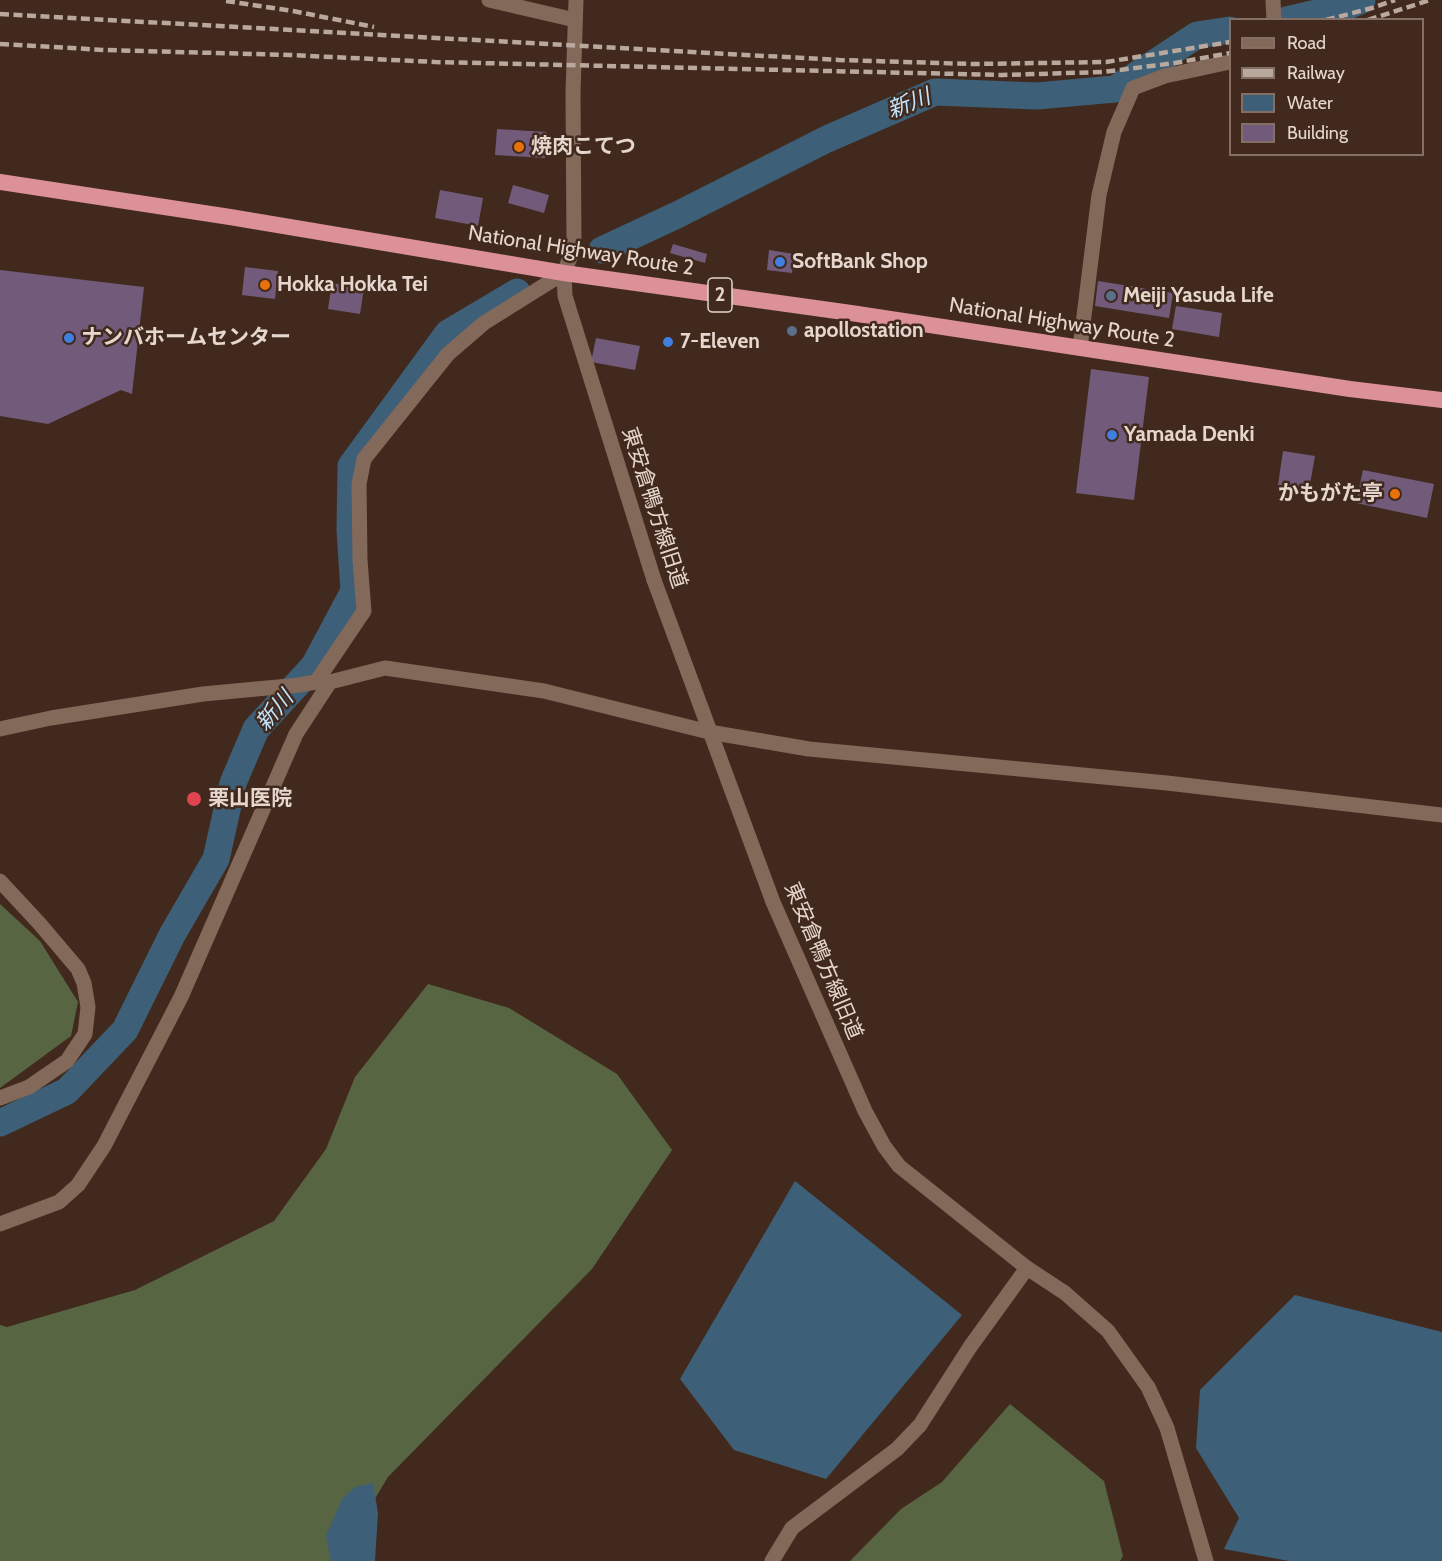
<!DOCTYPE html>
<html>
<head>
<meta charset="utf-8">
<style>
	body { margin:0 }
	#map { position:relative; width:1442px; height:1561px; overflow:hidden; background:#412a1d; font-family:Cabin,sans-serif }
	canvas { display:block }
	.legend { position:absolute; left:1229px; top:18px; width:195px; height:138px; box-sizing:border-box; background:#412a1d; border:2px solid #836f64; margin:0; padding:8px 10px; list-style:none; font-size:18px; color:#e5d6ce }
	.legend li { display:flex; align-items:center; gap:12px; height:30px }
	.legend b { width:30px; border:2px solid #836f64 }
</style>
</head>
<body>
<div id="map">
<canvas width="1442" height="1561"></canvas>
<ul class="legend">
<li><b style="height:8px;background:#83695a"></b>Road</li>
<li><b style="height:8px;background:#b9a89e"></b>Railway</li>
<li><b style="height:16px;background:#3d6078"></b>Water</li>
<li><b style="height:16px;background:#725b7a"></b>Building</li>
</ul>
</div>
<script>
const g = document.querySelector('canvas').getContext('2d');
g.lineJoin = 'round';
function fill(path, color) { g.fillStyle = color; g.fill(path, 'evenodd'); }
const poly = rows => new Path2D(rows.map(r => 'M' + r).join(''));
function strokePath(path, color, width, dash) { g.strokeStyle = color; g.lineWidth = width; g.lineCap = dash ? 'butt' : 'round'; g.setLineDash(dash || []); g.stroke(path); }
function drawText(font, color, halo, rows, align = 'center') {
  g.font = font + ' Cabin,"Noto Sans JP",sans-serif'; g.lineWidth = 5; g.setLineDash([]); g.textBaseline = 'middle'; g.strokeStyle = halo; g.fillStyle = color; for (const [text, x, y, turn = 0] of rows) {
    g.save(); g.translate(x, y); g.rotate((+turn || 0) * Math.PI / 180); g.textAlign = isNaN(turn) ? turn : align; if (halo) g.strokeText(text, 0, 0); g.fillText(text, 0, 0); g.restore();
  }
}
fill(poly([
	[0,904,40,941,78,1002,71,1036,0,1088],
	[428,984,509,1008,617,1074,672,1150,592,1269,388,1477,337,1561,0,1561,0,1325,7,1327,135,1290,274,1221,326,1149,355,1077],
	[1010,1404,1104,1481,1123,1556,1120,1561,850,1561,901,1509,942,1482]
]), '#586542');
fill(poly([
	[795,1181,962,1315,826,1479,734,1450,680,1379],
	[1295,1295,1442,1332,1442,1561,1289,1561,1224,1549,1239,1518,1196,1448,1200,1390],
	[373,1483,378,1513,375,1561,331,1561,326,1536,342,1499,355,1487]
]), '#3d6078');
strokePath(poly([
	[1287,20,1350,5,1362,0],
	[602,250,677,215,827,139,935,92,1037,96,1115,89,1197,35,1230,30],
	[0,1123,67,1091,125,1030,172,935,216,859,233,783,256,729,314,666,354,591,350,530,351,466,448,333,517,292]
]), '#3d6078', 27);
fill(poly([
	[497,129,547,132,545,158,495,155],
	[513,185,549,195,544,213,508,203],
	[440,190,483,198,478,226,435,218],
	[673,244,707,254,705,263,670,253],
	[769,250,794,254,792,273,767,270],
	[245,267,278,271,275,299,242,295],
	[0,270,144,287,132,394,121,390,48,424,0,416],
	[1098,281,1173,293,1169,318,1095,306],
	[332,283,364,288,360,314,328,309],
	[1176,306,1222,313,1219,337,1172,329],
	[596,338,640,346,635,370,591,362],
	[1091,369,1149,377,1134,500,1076,493],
	[1283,451,1315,456,1309,490,1278,485],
	[1363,470,1434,484,1427,518,1356,503]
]), '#725b7a');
strokePath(poly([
	[489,0,575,20],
	[1273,0,1274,20],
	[564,273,565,296,654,580],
	[1080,348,1099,195,1114,132,1133,88,1165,76,1230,62],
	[316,682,364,611,360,560,359,484,364,459,448,354,484,323,564,273,574,247,573,93,576,0],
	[0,729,51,718,203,694,299,685,316,682,330,682,385,668,544,691,709,732,809,749,1167,783,1442,815],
	[0,881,39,923,78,969,84,983,88,1007,85,1034,67,1061,29,1087,0,1098],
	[0,1224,59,1202,78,1185,104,1146,181,997,296,734,330,682],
	[772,1561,792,1528,897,1449,920,1425,970,1347,1027,1268,1065,1293,1108,1331,1148,1387,1167,1428,1206,1561]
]), '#83695a', 15);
strokePath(poly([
	[654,580,773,902,865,1111,884,1146,899,1166,1027,1268]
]), '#83695a', 15);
strokePath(poly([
	[0,182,230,217,564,273,851,313,1350,389,1442,400]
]), '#dc9097', 16);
strokePath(poly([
	[226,1,293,11,374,27],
	[0,14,839,60,973,64,1106,62,1230,42],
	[1326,20,1372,8,1395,0],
	[1368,20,1430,0],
	[0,44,105,50,290,55,435,62,1003,75,1103,72,1175,63,1230,53]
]), '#b9a89e', 4.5, [9, 4.5]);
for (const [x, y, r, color] of [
	[519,147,6,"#e8710a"],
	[780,262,6,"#3f7fe0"],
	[265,285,6,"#e8710a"],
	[1111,296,6,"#5c6f8a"],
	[792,331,6,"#5c6f8a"],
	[69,338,6,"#3f7fe0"],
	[668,342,6,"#3f7fe0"],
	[1112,435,6,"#3f7fe0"],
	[1395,494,6,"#e8710a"],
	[194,799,8,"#e0444e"]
]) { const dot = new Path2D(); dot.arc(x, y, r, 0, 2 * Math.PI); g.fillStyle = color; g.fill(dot); strokePath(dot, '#412a1d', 2); }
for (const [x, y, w] of [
	[720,295,24]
]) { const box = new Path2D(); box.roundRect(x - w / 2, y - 17, w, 34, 4.5); g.fillStyle = '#412a1d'; g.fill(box); strokePath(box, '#e5d6ce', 1.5); }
drawText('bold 20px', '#e5d6ce', null, [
	["2",720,295]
]);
drawText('bold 21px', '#e5d6ce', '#412a1d', [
	["焼肉こてつ",531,147],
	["SoftBank Shop",792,262],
	["Hokka Hokka Tei",277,285],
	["Meiji Yasuda Life",1123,296],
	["apollostation",804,331],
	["ナンバホームセンター",81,338],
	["7-Eleven",680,342],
	["Yamada Denki",1124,435],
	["かもがた亭",1383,494,"right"],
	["栗山医院",208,799]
], 'left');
drawText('21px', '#e5d6ce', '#412a1d', [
	["National Highway Route 2",581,251,9],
	["National Highway Route 2",1062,323,9],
	["東安倉鴨方線旧道",654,508,72],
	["東安倉鴨方線旧道",823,961,67]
]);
drawText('italic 22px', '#c1e5fe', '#412a1d', [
	["新川",909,104,-21],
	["新川",275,711,-50]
]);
</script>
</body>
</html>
